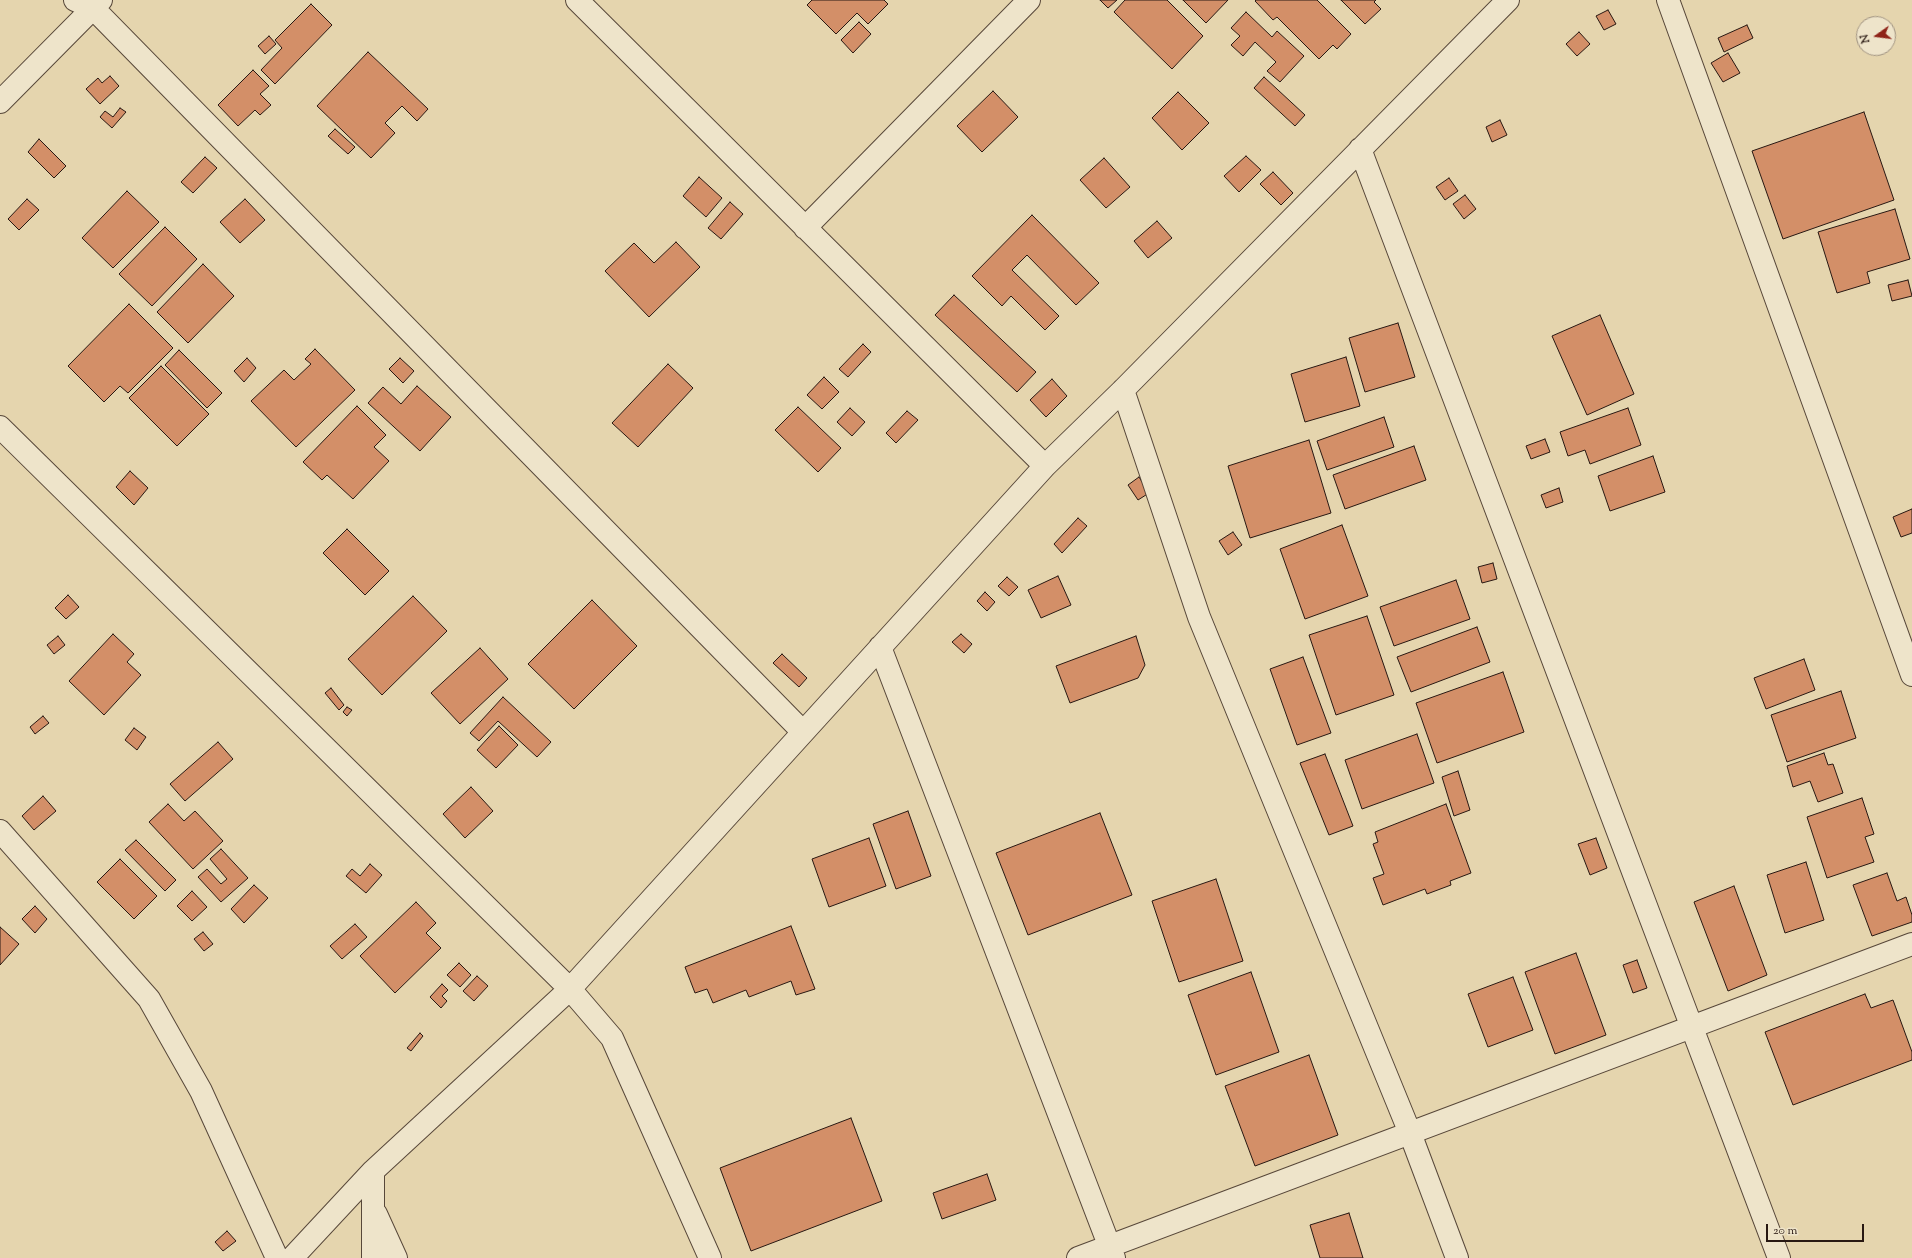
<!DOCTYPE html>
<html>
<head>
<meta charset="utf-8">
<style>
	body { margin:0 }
	#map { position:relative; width:1912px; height:1258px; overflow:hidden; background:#e5d5ae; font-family:"Sorts Mill Goudy",serif }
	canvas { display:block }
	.north { position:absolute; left:1856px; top:16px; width:40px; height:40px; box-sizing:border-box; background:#eee4ca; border:1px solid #9f9280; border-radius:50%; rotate:256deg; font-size:11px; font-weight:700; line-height:16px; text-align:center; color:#281812 }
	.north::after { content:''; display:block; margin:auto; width:14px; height:18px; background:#8f2418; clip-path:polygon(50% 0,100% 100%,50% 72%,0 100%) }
	.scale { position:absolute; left:1766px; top:1224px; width:98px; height:18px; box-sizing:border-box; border:2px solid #281812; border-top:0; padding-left:5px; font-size:12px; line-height:14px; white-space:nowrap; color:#281812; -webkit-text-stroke:3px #eee4ca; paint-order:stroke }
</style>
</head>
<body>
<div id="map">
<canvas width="1912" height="1258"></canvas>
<div class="north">N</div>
<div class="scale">20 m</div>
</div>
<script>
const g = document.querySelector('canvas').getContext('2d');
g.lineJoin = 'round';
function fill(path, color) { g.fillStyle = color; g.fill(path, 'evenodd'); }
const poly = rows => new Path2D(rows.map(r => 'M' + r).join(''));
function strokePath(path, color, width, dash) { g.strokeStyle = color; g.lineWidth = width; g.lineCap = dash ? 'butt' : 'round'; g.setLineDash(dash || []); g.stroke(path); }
const building = poly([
	[812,0,884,0,888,4,868,24,857,13,836,34,807,5,812,0],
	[1100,0,1117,0,1108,8,1100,0],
	[1125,0,1167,0,1203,36,1172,69,1114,12,1125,0],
	[1183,0,1228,0,1206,23,1183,0],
	[1256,0,1317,0,1351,34,1337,49,1333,45,1319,59,1277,17,1273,20,1255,1,1256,0],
	[1341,0,1376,0,1374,2,1381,9,1365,24,1341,0],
	[311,4,332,25,275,84,261,70,282,48,275,40,311,4],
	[1608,10,1616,24,1604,30,1596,16,1608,10],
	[1246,12,1272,37,1277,31,1304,56,1280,82,1267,71,1276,62,1255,42,1243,56,1231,45,1240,36,1231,28,1246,12],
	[859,22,871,34,853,53,841,40,859,22],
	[1747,25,1753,38,1724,52,1718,38,1747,25],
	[1579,32,1590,44,1577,56,1566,44,1579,32],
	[269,36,276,44,265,54,258,46,269,36],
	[368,52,428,109,417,121,402,106,385,123,395,133,371,158,317,106,368,52],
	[1728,53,1740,73,1723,82,1711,63,1728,53],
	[253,70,269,86,260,94,271,105,260,115,255,110,238,126,218,105,253,70],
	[110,76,119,86,100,104,86,89,98,78,102,83,110,76],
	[1264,77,1305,115,1295,126,1254,88,1264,77],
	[993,91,1018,117,982,152,957,126,993,91],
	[1178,92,1209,123,1182,150,1152,118,1178,92],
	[120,108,126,112,112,128,100,117,105,111,113,117,120,108],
	[1864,112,1894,200,1783,239,1752,151,1864,112],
	[1500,120,1507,135,1492,142,1486,127,1500,120],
	[335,129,355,147,348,154,328,136,335,129],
	[39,139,66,166,54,178,28,152,39,139],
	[1246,156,1261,170,1239,192,1224,176,1246,156],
	[205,157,217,168,193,193,181,182,205,157],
	[1104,158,1130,187,1106,208,1080,180,1104,158],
	[1273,172,1293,193,1281,205,1260,184,1273,172],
	[699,177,722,198,706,217,683,196,699,177],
	[1449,178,1458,191,1445,200,1436,187,1449,178],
	[127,191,159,222,113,268,82,238,127,191],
	[1465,195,1476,209,1464,219,1453,204,1465,195],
	[27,199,39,210,19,230,8,219,27,199],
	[245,199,265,220,240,243,220,222,245,199],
	[730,202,743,214,721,239,708,228,730,202],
	[1895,209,1910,259,1867,272,1870,283,1837,293,1818,232,1895,209],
	[1032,215,1099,283,1076,305,1027,255,1012,270,1059,316,1045,330,1011,296,1002,306,972,276,1032,215],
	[1157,221,1172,238,1148,258,1134,241,1157,221],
	[165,227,197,259,152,306,119,274,165,227],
	[676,242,700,267,649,317,605,271,634,243,654,263,676,242],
	[203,264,234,296,188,343,157,312,203,264],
	[1908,280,1912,296,1892,301,1888,285,1908,280],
	[954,295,1036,372,1017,392,935,315,954,295],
	[129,304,173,348,128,393,120,386,104,402,68,366,129,304],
	[1600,315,1634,394,1587,415,1552,336,1600,315],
	[1398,323,1415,377,1365,392,1349,338,1398,323],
	[863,344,871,352,848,377,839,369,863,344],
	[315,349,355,390,296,447,251,401,284,370,294,380,311,364,305,359,315,349],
	[179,350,222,393,207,408,165,365,179,350],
	[1346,357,1360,406,1305,422,1291,374,1346,357],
	[247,358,256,368,244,382,234,371,247,358],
	[400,358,414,371,403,383,389,369,400,358],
	[668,364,693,388,638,447,612,423,668,364],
	[161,366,209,414,177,446,129,398,161,366],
	[824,377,839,392,822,409,807,395,824,377],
	[1052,379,1067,396,1046,417,1030,400,1052,379],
	[417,386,451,417,420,451,368,403,383,387,401,404,417,386],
	[357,406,386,435,374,447,389,461,353,499,327,475,322,480,303,462,357,406],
	[798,407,841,448,818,472,775,430,798,407],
	[850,408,865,422,852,436,837,422,850,408],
	[1628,408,1641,445,1590,464,1585,450,1568,456,1560,432,1628,408],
	[907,411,918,420,896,443,886,433,907,411],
	[1384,417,1394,447,1327,470,1317,441,1384,417],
	[1545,439,1550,452,1531,459,1526,446,1545,439],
	[1309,440,1331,513,1250,538,1228,466,1309,440],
	[1414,446,1426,480,1345,509,1333,475,1414,446],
	[1653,456,1665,492,1610,511,1598,476,1653,456],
	[130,471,148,488,134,505,116,487,130,471],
	[1139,477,1149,493,1138,500,1128,485,1139,477],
	[1559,488,1563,502,1546,508,1541,495,1559,488],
	[1912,509,1912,533,1901,537,1893,517,1912,509],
	[1078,518,1087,526,1062,553,1054,544,1078,518],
	[1342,525,1368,596,1305,619,1280,549,1342,525],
	[347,529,389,571,365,595,323,553,347,529],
	[1233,532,1242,545,1228,555,1219,541,1233,532],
	[1493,563,1497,579,1482,583,1478,567,1493,563],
	[1058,576,1071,605,1041,618,1028,590,1058,576],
	[1007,577,1018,587,1009,596,998,586,1007,577],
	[1456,580,1470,619,1394,646,1380,607,1456,580],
	[985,592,995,602,987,611,977,601,985,592],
	[68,595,79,607,66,619,55,608,68,595],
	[413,596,447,631,382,695,348,659,413,596],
	[592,600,637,646,574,709,528,664,592,600],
	[1367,616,1394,695,1336,715,1309,635,1367,616],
	[1477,627,1490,662,1411,692,1397,657,1477,627],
	[113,634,134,654,127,662,141,675,104,715,69,681,113,634],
	[961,634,972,644,964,653,952,642,961,634],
	[58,636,65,645,54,654,47,645,58,636],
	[1136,636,1145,665,1138,678,1070,703,1056,666,1136,636],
	[480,648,508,679,460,724,431,693,480,648],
	[782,654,807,678,799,687,773,663,782,654],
	[1303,657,1331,733,1297,745,1270,669,1303,657],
	[1804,659,1815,690,1766,709,1754,678,1804,659],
	[1503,672,1524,732,1437,763,1416,703,1503,672],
	[331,688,344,705,339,710,325,693,331,688],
	[1841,691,1856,738,1787,762,1771,715,1841,691],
	[503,697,551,742,537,757,498,721,479,741,470,733,503,697],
	[347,707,352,710,347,716,343,712,347,707],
	[43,716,49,723,35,734,30,727,43,716],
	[499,726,518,745,496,768,477,750,499,726],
	[134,728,146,737,137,750,125,740,134,728],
	[1417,734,1434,783,1362,809,1345,760,1417,734],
	[218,742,233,759,185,801,170,784,218,742],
	[1824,753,1828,765,1833,764,1843,793,1818,802,1810,781,1793,787,1787,766,1824,753],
	[1325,754,1353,826,1329,835,1300,763,1325,754],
	[1458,771,1470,810,1454,816,1442,777,1458,771],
	[471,787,493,811,465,838,443,814,471,787],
	[43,796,56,811,34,830,22,816,43,796],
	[1862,798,1874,834,1865,837,1874,862,1827,878,1807,817,1862,798],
	[168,804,184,821,195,811,223,841,193,869,149,822,168,804],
	[1446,804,1471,873,1450,881,1451,885,1427,894,1425,889,1383,905,1373,878,1384,874,1373,844,1378,842,1375,832,1446,804],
	[908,811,931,876,896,889,873,824,908,811],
	[1100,813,1132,895,1028,935,996,853,1100,813],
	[869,838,886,886,829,907,812,859,869,838],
	[1596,838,1607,868,1590,875,1578,844,1596,838],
	[136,840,176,880,165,891,125,850,136,840],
	[221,849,248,878,221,902,198,877,207,869,221,884,227,879,210,859,221,849],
	[120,859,157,896,134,919,97,882,120,859],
	[1806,862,1824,920,1785,933,1767,875,1806,862],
	[370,864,382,875,366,893,346,876,352,869,360,876,370,864],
	[1887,873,1897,901,1906,897,1912,915,1912,922,1872,936,1853,885,1887,873],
	[1216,879,1243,961,1179,982,1152,901,1216,879],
	[254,885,268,898,244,923,231,909,254,885],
	[1734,886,1767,975,1728,991,1694,902,1734,886],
	[192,891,207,907,192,921,177,906,192,891],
	[416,902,436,923,426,933,441,948,395,993,360,956,416,902],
	[35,906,47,919,35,933,22,919,35,906],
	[355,924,367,937,342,959,330,946,355,924],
	[791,926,815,989,796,995,791,981,749,997,746,990,713,1003,707,989,695,993,685,967,791,926],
	[0,927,19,944,0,965,0,927],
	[203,932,213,944,204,951,194,939,203,932],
	[1576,953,1606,1035,1555,1054,1525,972,1576,953],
	[1637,960,1647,988,1633,993,1623,965,1637,960],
	[459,963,471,975,460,987,447,975,459,963],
	[1251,972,1279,1052,1216,1075,1188,995,1251,972],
	[477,976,488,986,474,1001,463,991,477,976],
	[1513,977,1533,1030,1488,1047,1468,994,1513,977],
	[442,984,448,990,442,996,447,1001,441,1008,430,997,442,984],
	[1865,994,1871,1008,1893,1000,1912,1052,1912,1060,1793,1105,1765,1032,1865,994],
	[420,1033,423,1036,411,1051,407,1048,420,1033],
	[1309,1055,1338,1135,1255,1166,1225,1086,1309,1055],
	[851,1118,882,1201,751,1251,720,1168,851,1118],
	[987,1174,996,1200,942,1219,933,1193,987,1174],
	[1349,1213,1363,1258,1320,1258,1310,1225,1349,1213],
	[227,1231,236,1241,223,1251,215,1242,227,1231]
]);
fill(building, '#d38f68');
strokePath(building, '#281812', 1);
const minor = poly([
	[75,0,93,8,803,732],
	[577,0,1045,466],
	[1668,0,1912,675],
	[0,102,101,0],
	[1360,149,1779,1258],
	[805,228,1029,0],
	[1123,390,1199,617,1410,1133,1457,1258],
	[0,427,570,989,612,1038,710,1258],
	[880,647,1114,1258],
	[0,831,149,999,201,1091,277,1258],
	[376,1214,396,1258],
	[292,1258,373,1171,570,989,1045,466,1123,390,1508,0],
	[373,1258,373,1171],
	[1078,1258,1912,944]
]);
strokePath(minor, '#574739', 24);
strokePath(minor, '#eee4ca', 22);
</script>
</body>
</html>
